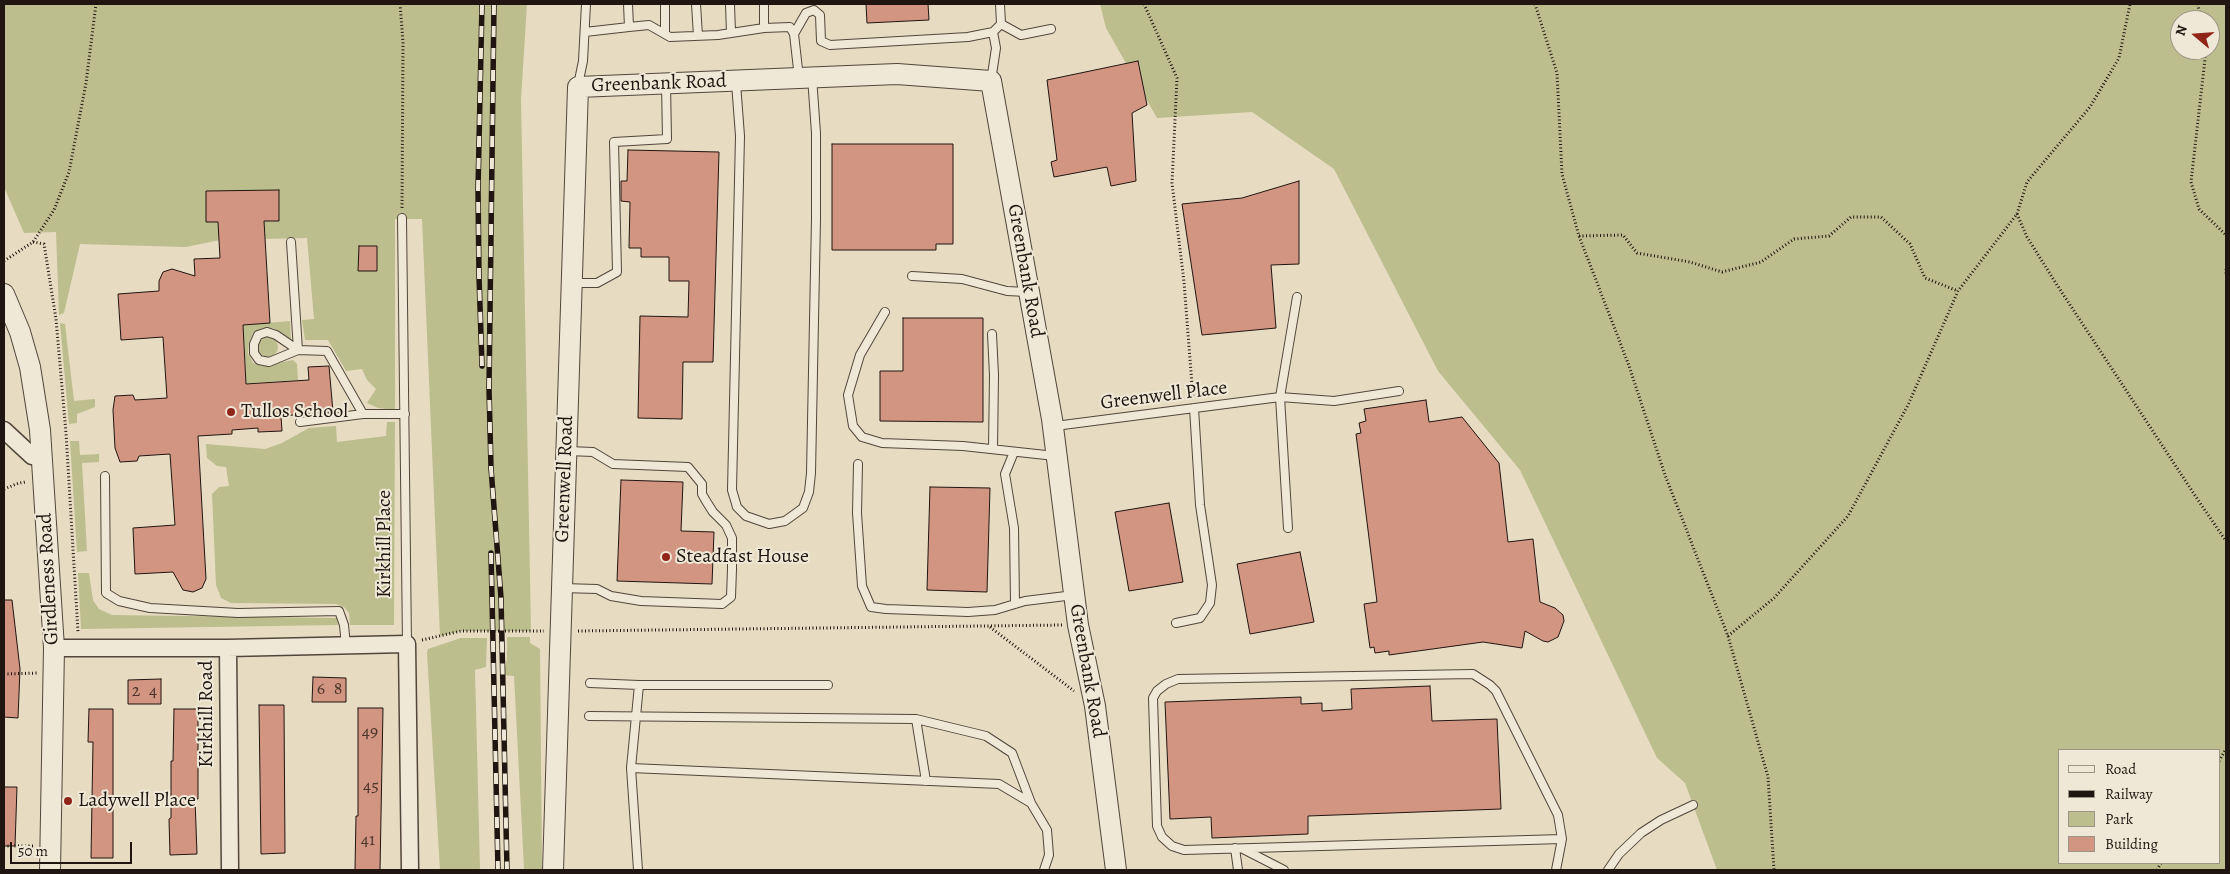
<!DOCTYPE html>
<html>
<head>
<meta charset="utf-8">
<style>
	body { margin:0 }
	#map { position:relative; width:2230px; height:874px; overflow:hidden; background:#e7dbc1; font-family:Alegreya,serif }
	canvas { display:block }
	.frame { position:absolute; inset:0; border:5px solid #201510; pointer-events:none }
	.legend { position:absolute; left:2058px; top:749px; width:162px; height:115px; box-sizing:border-box; background:#efe8d7; border:1px solid #9c9487; margin:0; padding:6px 9px; list-style:none; font-size:15px; color:#201510 }
	.legend li { display:flex; align-items:center; gap:10px; height:25px }
	.legend b { width:25px; border:1px solid #9c9487 }
	.north { position:absolute; left:2170px; top:10px; width:50px; height:50px; box-sizing:border-box; background:#efe8d7; border:1px solid #9c9487; border-radius:50%; rotate:288deg; font-size:14px; font-weight:700; line-height:20px; text-align:center; color:#201510 }
	.north::after { content:''; display:block; margin:auto; width:18px; height:22px; background:#8f2418; clip-path:polygon(50% 0,100% 100%,50% 72%,0 100%) }
	.scale { position:absolute; left:10px; top:842px; width:122px; height:22px; box-sizing:border-box; border:2px solid #201510; border-top:0; padding-left:6px; font-size:15px; line-height:18px; white-space:nowrap; color:#201510; -webkit-text-stroke:4px #efe8d7; paint-order:stroke }
</style>
</head>
<body>
<div id="map">
<canvas width="2230" height="874"></canvas>
<div class="frame"></div>
<ul class="legend">
<li><b style="height:6px;background:#efe8d7"></b>Road</li>
<li><b style="height:6px;background:#201510"></b>Railway</li>
<li><b style="height:14px;background:#bcbe8e"></b>Park</li>
<li><b style="height:14px;background:#d29581"></b>Building</li>
</ul>
<div class="north">N</div>
<div class="scale">50 m</div>
</div>
<script>
const g = document.querySelector('canvas').getContext('2d');
g.lineJoin = 'round';
function fill(path, color) { g.fillStyle = color; g.fill(path, 'evenodd'); }
const poly = rows => new Path2D(rows.map(r => 'M' + r).join(''));
function strokePath(path, color, width, dash) { g.strokeStyle = color; g.lineWidth = width; g.lineCap = dash ? 'butt' : 'round'; g.setLineDash(dash || []); g.stroke(path); }
function drawText(font, color, halo, rows, align = 'center') {
  g.font = font + ' Alegreya,serif'; g.lineWidth = 4; g.setLineDash([]); g.textBaseline = 'middle'; g.strokeStyle = halo; g.fillStyle = color; for (const [text, x, y, turn = 0] of rows) {
    g.save(); g.translate(x, y); g.rotate((+turn || 0) * Math.PI / 180); g.textAlign = isNaN(turn) ? turn : align; if (halo) g.strokeText(text, 0, 0); g.fillText(text, 0, 0); g.restore();
  }
}
fill(poly([
	[4,4,527,4,521,99,531,631,461,631,440,636,422,219,395,219,395,410,378,408,367,403,376,389,367,380,362,369,346,371,328,340,305,340,302,320,314,319,307,238,220,240,186,247,80,244,64,313,59,315,56,232,24,233,4,187],
	[1100,4,2226,4,2226,870,1717,870,1685,783,1657,758,1520,470,1438,371,1334,169,1252,112,1157,118,1106,28],
	[2180,20,2210,20,2210,50,2180,50],
	[2059,750,2219,750,2219,863,2059,863],
	[290,321,291,339,273,328,262,328,253,333,249,342,248,353,253,363,263,366,293,360,297,364,298,380,194,387,193,376,246,373,243,325],
	[60,323,65,324,74,401,95,399,95,407,77,414,77,423,69,424],
	'258 347a10 10 0 1 1 20 0a10 10 0 1 1-20 0Z',
	[387,422,395,422,394,625,350,625,349,613,344,607,336,604,231,603,221,598,216,585,212,494,219,487,229,486,226,467,217,466,207,458,206,444,265,449,282,443,309,428,336,426,337,442,386,436],
	[70,441,79,441,80,455,99,454,99,462,82,463,87,551,77,552],
	[78,573,89,573,93,600,99,609,112,615,337,618,338,625,81,629],
	[507,637,530,637,530,643,540,649,542,870,524,870,524,868,514,676,503,675,507,659],
	[461,638,487,638,486,667,475,670,480,870,440,870,427,653,428,649]
]), '#bcbe8e');
const building = poly([
	[866,4,928,4,929,20,867,23,866,4],
	[1138,61,1147,105,1132,113,1136,181,1111,186,1107,167,1054,177,1051,162,1057,160,1047,80,1138,61],
	[832,144,953,144,953,244,936,244,936,250,832,250,832,144],
	[628,150,719,152,713,362,683,362,682,419,638,418,640,316,688,317,689,281,669,281,669,257,641,257,641,248,629,248,630,202,621,201,621,181,627,181,628,150],
	[1299,181,1299,264,1271,265,1276,328,1202,335,1182,204,1242,198,1299,181],
	[279,190,279,221,264,221,270,323,243,325,246,384,309,380,308,367,329,366,333,412,281,416,282,431,258,432,258,428,232,430,232,434,198,436,206,579,202,588,193,592,183,590,173,572,135,574,133,528,175,525,170,454,139,456,137,461,120,462,115,448,113,410,115,396,133,395,135,400,167,398,163,337,121,340,118,294,159,291,159,281,163,272,172,269,195,276,194,259,220,258,218,222,206,222,206,191,279,190],
	[359,246,377,246,377,271,358,271,359,246],
	[903,318,983,318,983,422,880,421,880,371,903,371,903,318],
	[1426,400,1429,422,1462,417,1499,463,1508,542,1533,539,1540,602,1555,608,1563,615,1564,621,1558,637,1548,642,1543,641,1525,631,1522,648,1483,642,1389,655,1389,651,1375,653,1374,647,1370,648,1364,604,1377,602,1356,434,1361,433,1359,423,1366,421,1364,409,1426,400],
	[621,480,683,482,681,531,714,532,712,584,617,581,621,480],
	[930,487,990,488,987,592,927,590,930,487],
	[1169,503,1183,582,1129,591,1115,512,1169,503],
	[1300,552,1314,622,1250,634,1237,564,1300,552],
	[4,600,12,600,20,669,18,718,4,717,4,600],
	[313,677,346,678,346,702,312,702,313,677],
	[161,679,161,704,128,704,128,680,161,679],
	[1430,686,1432,721,1497,719,1501,809,1308,816,1308,834,1212,838,1211,817,1170,819,1165,702,1301,697,1301,704,1322,703,1322,711,1352,709,1351,689,1430,686],
	[259,705,284,705,285,853,261,854,259,705],
	[358,708,383,708,380,870,355,870,356,816,358,816,358,708],
	[89,709,113,709,113,858,91,858,93,742,88,742,89,709],
	[174,709,198,709,198,799,195,799,197,854,170,855,169,819,171,818,171,761,173,761,174,709],
	[4,787,17,787,15,846,4,846,4,787]
]);
fill(building, '#d29581');
strokePath(building, '#201510', 1);
const service = poly([
	[665,4,665,33],
	[696,4,698,36],
	[730,4,731,33],
	[1001,24,1021,35,1051,29],
	[629,27,649,25,670,37,718,35,764,28,764,4],
	[764,28,790,27,794,34,799,78],
	[585,32,629,27,628,4],
	[794,34,806,13,814,10,820,15,821,41,830,45,968,37,993,32,1001,24,1000,4],
	[991,81,996,48,993,32],
	[736,83,740,136,732,490,737,507,746,516,769,524,785,521,803,508,809,492,811,473,816,219,816,133,812,77],
	[578,85,583,61,586,4],
	[402,218,407,644],
	[291,242,298,350,327,351,363,414,405,414],
	[912,276,962,279,1007,291,1027,292],
	[573,283,597,283,617,272,614,142,667,139,666,84],
	[885,312,860,355,848,395,853,426,862,437,882,443,963,446,1055,456],
	[267,332,276,335,298,350,269,362,259,360,254,353,254,344,258,335,267,332],
	[992,334,994,375,993,449],
	[300,422,363,414],
	[1055,426,1280,397,1334,401,1399,391],
	[1014,452,1005,474,1014,528,1015,604],
	[858,464,857,513,862,586,871,607,886,609,968,612,995,610,1025,601,1074,595],
	[105,476,106,593,119,601,150,608,238,613,339,611,344,625,346,646],
	[1288,528,1280,397,1297,297],
	[562,588,597,589,611,596,641,601,722,604,731,597,732,569,732,538,726,525,713,512,706,501,702,494,702,484,688,467,613,464,593,452,568,451],
	[1176,623,1200,618,1210,603,1212,585,1200,505,1194,408],
	[590,683,639,685,828,685],
	[589,716,916,719,986,736,1012,753,1031,803],
	[916,719,926,781],
	[631,768,999,784,1031,803,1047,830,1049,855,1044,870],
	[1235,848,1238,870],
	[1243,849,1284,870],
	[638,870,631,768,639,685],
	[1556,870,1562,839,1558,815,1496,691,1490,685,1473,674,1178,679,1166,684,1157,691,1153,698,1157,826,1162,837,1172,846,1184,850,1562,839],
	[1608,870,1619,854,1641,833,1661,820,1693,805]
]);
const minor = poly([
	[4,430,32,456,42,457],
	[54,648,228,648,407,644,410,870],
	[228,648,230,870]
]);
const tertiary = poly([
	[4,294,20,332,30,367,40,430,54,648,50,870],
	[553,870,578,87,897,74,991,81,1052,419,1078,625,1095,706,1116,870]
]);
strokePath(service, '#52463c', 10);
strokePath(minor, '#52463c', 19);
strokePath(tertiary, '#52463c', 22);
strokePath(poly([
	[400,4,403,42,402,208],
	[1144,4,1177,78,1172,183,1184,282,1193,398],
	[1535,4,1557,73,1562,174,1579,236,1628,363,1665,475,1728,636,1768,777,1774,870],
	[2198,4,2200,20],
	[2204,50,2205,59,2191,182,2199,209,2226,235],
	[2017,214,2027,237,2057,285,2198,500,2226,541],
	[1579,236,1623,235,1637,253,1690,262,1722,272,1761,262,1794,239,1829,236,1851,217,1881,217,1910,244,1925,278,1958,291],
	[33,242,44,244,56,319,66,433,78,632],
	[4,261,33,242,54,210,69,172,86,83,96,4],
	[2226,269,2226,275],
	[4,489,19,483,26,482],
	[990,627,1074,691],
	[578,631,1062,625],
	[1728,636,1774,598,1848,516,1908,405,1958,291,2017,214,2027,182,2090,107,2119,58,2130,4],
	[422,640,461,631,544,631],
	[4,674,38,673],
	[2219,761,2226,749],
	[4,846,33,846],
	[2157,870,2161,863]
]), '#201510', 3, [1, 2.5]);
strokePath(service, '#efe8d7', 8);
strokePath(minor, '#efe8d7', 16);
strokePath(tertiary, '#efe8d7', 20);
const rail = poly([
	[482,4,478,189,479,276,482,366],
	[494,4,489,388,491,468,501,598,507,870],
	[491,553,498,870]
]);
strokePath(rail, '#201510', 5.5);
strokePath(rail, '#efe8d7', 4, [11]);
for (const [x, y, r, color] of [
	[231,412,5,"#8f2418"],
	[666,557,5,"#8f2418"],
	[68,801,5,"#8f2418"]
]) { const dot = new Path2D(); dot.arc(x, y, r, 0, 2 * Math.PI); g.fillStyle = color; g.fill(dot); strokePath(dot, '#efe8d7', 2); }
drawText('18px', '#4c352c', null, [
	["6",321,690],
	["8",338,690],
	["2",136,692],
	["4",153,692],
	["49",370,733],
	["45",371,787],
	["41",368,841]
]);
drawText('20px', '#201510', '#efe8d7', [
	["Greenbank Road",659,84,-2],
	["Greenbank Road",1025,271,80],
	["Greenwell Place",1164,396,-7],
	["Greenwell Road",565,479,-88],
	["Kirkhill Place",385,544,-90],
	["Girdleness Road",49,579,-93],
	["Greenbank Road",1087,671,80],
	["Kirkhill Road",207,714,-90]
]);
drawText('20px', '#201510', '#efe8d7', [
	["Tullos School",241,412],
	["Steadfast House",676,557],
	["Ladywell Place",78,801]
], 'left');
</script>
</body>
</html>
